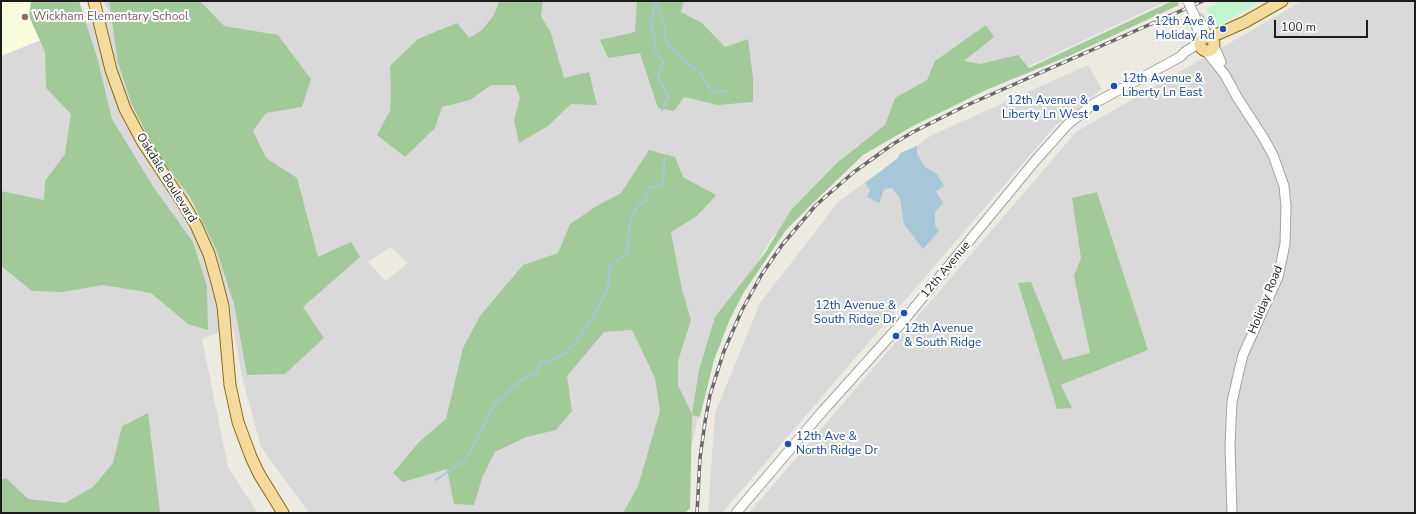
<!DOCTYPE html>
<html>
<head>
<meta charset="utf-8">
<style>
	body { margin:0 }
	#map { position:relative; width:1416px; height:514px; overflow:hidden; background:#edeae2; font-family:"Nunito Sans",sans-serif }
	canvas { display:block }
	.frame { position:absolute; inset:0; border:2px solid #1c1c1c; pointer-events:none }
	.scale { position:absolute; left:1274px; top:20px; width:94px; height:18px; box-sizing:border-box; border:2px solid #1c1c1c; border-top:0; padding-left:5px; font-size:12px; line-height:14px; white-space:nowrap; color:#1c1c1c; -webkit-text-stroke:3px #fff; paint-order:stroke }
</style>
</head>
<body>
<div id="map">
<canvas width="1416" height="514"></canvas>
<div class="frame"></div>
<div class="scale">100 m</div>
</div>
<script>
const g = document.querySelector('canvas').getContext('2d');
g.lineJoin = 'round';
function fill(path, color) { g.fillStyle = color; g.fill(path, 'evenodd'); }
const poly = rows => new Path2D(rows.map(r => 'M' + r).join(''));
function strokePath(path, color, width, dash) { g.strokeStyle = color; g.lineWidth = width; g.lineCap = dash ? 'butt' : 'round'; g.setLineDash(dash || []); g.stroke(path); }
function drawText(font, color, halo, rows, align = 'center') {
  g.font = font + ' "Nunito Sans",sans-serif'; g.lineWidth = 4; g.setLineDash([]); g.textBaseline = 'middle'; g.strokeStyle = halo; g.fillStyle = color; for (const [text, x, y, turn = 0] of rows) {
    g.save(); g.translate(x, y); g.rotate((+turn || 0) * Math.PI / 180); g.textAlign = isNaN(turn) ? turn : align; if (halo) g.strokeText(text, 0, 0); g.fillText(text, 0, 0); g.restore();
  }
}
fill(poly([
	[103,1,1167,1,855,148,772,238,721,322,690,452,680,513,309,513,261,447,242,377,233,327,202,339,228,467,258,513,1,513,1,56,55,34,111,15],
	[390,247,408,263,386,281,368,262],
	[1302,1,1415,1,1415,513,749,513,1076,132],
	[1088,65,1102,89,1055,126,722,513,708,513,715,413,760,303,839,201,932,135]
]), '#dad9d9');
fill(poly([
	[1,1,41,1,55,34,1,56]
]), '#f9fddb');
fill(poly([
	[31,1,79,1,97,57,112,119,154,188,193,242,207,286,208,330,188,324,151,293,103,285,63,292,32,291,1,266,1,191,44,200,45,181,65,154,71,114,46,88,45,52,29,16],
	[109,1,200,1,224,26,278,35,311,79,302,107,266,113,253,131,266,158,297,178,318,257,351,242,360,257,303,307,324,338,285,374,247,375,234,304,216,249,190,197,156,152,132,105,118,63],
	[499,1,543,1,541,16,551,33,564,78,589,72,597,105,571,104,548,126,519,143,514,120,520,98,515,85,491,85,470,100,442,107,435,128,405,157,377,135,390,111,391,89,390,66,418,39,457,23,469,38,482,30,494,15],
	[637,1,684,1,681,12,702,23,725,47,748,39,753,78,753,102,718,105,684,97,674,111,658,108,640,53,608,58,600,40,635,32],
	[1172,1,1177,1,1179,5,1069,56,986,90,913,126,863,155,813,203,786,230,744,292,730,319,714,360,700,417,692,415,690,508,685,513,623,513,638,486,660,411,655,378,632,330,604,332,567,376,572,411,556,430,526,437,495,452,482,478,474,505,454,504,447,469,403,482,393,473,419,442,446,419,463,348,480,316,523,265,558,253,570,224,595,207,621,193,649,150,675,157,683,177,716,195,697,216,671,232,682,290,691,320,678,361,678,385,692,414,699,370,715,317,765,253,791,210,838,162,885,125,895,98,927,80,935,61,986,25,994,37,964,61,980,64,1018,55,1029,68],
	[1097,192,1148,350,1061,385,1072,408,1057,409,1018,283,1031,282,1063,360,1090,353,1074,276,1081,258,1072,198],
	[148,413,160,512,162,513,1,513,1,480,6,478,28,499,65,503,93,487,113,463,122,426]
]), '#a2ca99');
fill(poly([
	[1222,1,1262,1,1215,27,1206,9]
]), '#c1f5cb');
fill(poly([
	[917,146,917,154,925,167,937,174,944,186,936,191,943,203,935,212,935,226,939,231,923,249,904,224,900,198,892,188,884,189,879,203,867,197,870,190,865,183,898,158,900,153]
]), '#a5c7d8');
strokePath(poly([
	[654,1,653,19,651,26,655,39,654,50,663,62,658,79,669,96,662,110],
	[656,1,665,26,665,37,669,46,681,58,700,73,712,92,726,91],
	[436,480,465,460,480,434,493,406,520,381,538,372,539,364,561,356,575,343,593,317,608,287,610,266,627,254,630,223,638,205,645,202,647,191,650,187,662,186,665,157]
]), '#a5c7d8', 2);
const minor = poly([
	[1199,42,1198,31,1195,21,1196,19,1199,19,1208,36],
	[1214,46,1221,62],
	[1206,51,1225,75,1237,97,1263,137,1273,155,1284,186,1286,206,1285,244,1278,277,1243,355,1239,371,1232,402,1230,445,1232,513],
	[736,513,821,413,900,325,1035,161,1067,125,1093,104,1180,57,1185,52,1199,43]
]);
const major = poly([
	[94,1,111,70,125,109,142,141,183,203,196,225,209,254,215,275,223,306,230,385,238,422,251,457,259,474,283,513],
	[1209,36,1218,34,1245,22,1282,1],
	'1200 44a7 7 0 1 1 14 0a7 7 0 1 1-14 0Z'
]);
strokePath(minor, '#a3a3a3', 11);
strokePath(major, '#8b6f09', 13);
strokePath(minor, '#fff', 9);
strokePath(major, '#f5da9e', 11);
const rail = poly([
	[697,513,700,458,705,422,710,395,724,351,742,310,762,274,782,245,816,205,854,172,893,144,913,132,965,106,1203,1]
]);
strokePath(rail, '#6a6a6a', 3.5);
strokePath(rail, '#fff', 2, [6]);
const minorBridge = poly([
	[1188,1,1196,19]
]);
strokePath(minorBridge, '#a3a3a3', 11, []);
strokePath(minorBridge, '#fff', 9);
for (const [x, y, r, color] of [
	[25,17,4,"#8d6e63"],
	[1223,29,4,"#1a4fb4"],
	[1114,86,4,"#1a4fb4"],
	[1096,108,4,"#1a4fb4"],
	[904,313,4,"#1a4fb4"],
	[896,336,4,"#1a4fb4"],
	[788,444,4,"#1a4fb4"]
]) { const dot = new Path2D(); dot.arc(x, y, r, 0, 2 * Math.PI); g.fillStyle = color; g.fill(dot); strokePath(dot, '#fff', 1.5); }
drawText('12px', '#785e54', '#fff', [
	["Wickham Elementary School",33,17]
], 'left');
drawText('12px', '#164399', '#fff', [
	["12th Ave &",1215,22],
	["Holiday Rd",1215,36],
	["12th Avenue &",1122,79,"left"],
	["Liberty Ln East",1122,93,"left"],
	["12th Avenue &",1088,101],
	["Liberty Ln West",1088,115],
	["12th Avenue &",896,306],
	["South Ridge Dr",896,320],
	["12th Avenue",904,329,"left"],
	["& South Ridge",904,343,"left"],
	["12th Ave &",796,437,"left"],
	["North Ridge Dr",796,451,"left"]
], 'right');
drawText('12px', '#1c1c1c', '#fff', [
	["Oakdale Boulevard",166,178,58],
	["12th Avenue",946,270,-50],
	["Holiday Road",1266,300,-68]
]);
</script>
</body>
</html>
